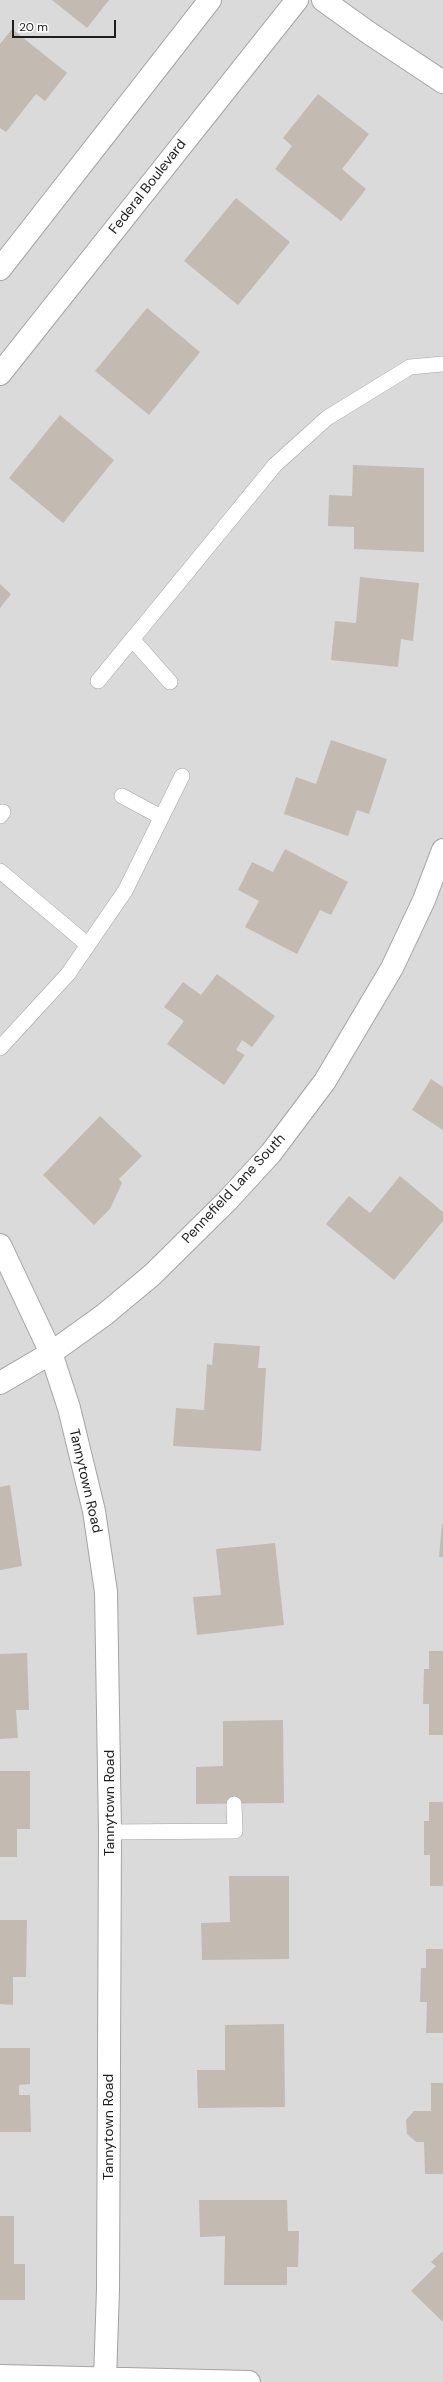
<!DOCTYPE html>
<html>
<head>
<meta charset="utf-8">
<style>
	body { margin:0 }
	#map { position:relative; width:443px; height:2382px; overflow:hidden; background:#efebe3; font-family:"DM Sans",sans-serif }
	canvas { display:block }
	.scale { position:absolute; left:12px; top:20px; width:104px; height:18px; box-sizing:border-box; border:2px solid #1d1d1d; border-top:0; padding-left:5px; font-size:12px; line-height:14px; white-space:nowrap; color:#1d1d1d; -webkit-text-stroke:3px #fff; paint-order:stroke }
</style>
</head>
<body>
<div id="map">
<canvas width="443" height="2382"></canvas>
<div class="scale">20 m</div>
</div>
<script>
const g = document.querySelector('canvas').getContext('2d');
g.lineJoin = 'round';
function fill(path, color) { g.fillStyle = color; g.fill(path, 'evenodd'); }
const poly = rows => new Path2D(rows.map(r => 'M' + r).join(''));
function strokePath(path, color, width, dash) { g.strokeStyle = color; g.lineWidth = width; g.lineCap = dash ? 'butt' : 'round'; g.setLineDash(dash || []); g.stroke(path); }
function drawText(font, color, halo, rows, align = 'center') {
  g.font = font + ' "DM Sans",sans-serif'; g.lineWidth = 3; g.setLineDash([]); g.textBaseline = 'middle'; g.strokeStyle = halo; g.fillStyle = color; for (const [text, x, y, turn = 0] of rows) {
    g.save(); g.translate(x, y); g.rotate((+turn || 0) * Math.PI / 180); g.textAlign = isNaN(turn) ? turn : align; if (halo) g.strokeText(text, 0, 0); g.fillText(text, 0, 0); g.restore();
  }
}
fill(poly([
	[0,0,443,0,443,2382,0,2382]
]), '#dbdada');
fill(poly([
	[52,0,109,0,87,28],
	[12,29,67,73,45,101,36,94,6,132,0,128,0,44],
	[318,94,369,134,342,169,366,189,341,221,275,169,292,146,283,138],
	[236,198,290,242,238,305,184,261],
	[147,308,200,352,149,415,95,371],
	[60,415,114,460,63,523,9,478],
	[353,465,424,468,424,552,354,549,354,527,328,526,329,495,352,496],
	[360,577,419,583,413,641,401,639,398,667,331,660,335,621,356,623],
	[0,584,11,594,0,608],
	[331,740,387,759,369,814,357,810,348,836,284,814,296,777,316,784],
	[285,849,348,882,331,915,320,910,297,954,245,927,259,901,238,890,252,862,273,872],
	[217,974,275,1016,252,1047,242,1040,236,1050,245,1055,224,1085,167,1044,184,1021,164,1007,183,982,201,995],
	[431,1079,443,1087,443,1130,412,1110],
	[100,1116,142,1156,119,1179,122,1183,110,1209,94,1225,43,1175],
	[400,1176,443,1212,443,1221,394,1280,326,1224,349,1196,370,1213],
	[214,1343,260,1346,258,1368,266,1368,261,1451,173,1446,176,1408,204,1410,207,1364,212,1365],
	[10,1485,22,1566,0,1570,0,1487],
	[442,1524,443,1525,443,1557,439,1557],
	[275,1543,284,1625,197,1635,193,1597,221,1595,216,1549],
	[429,1651,443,1651,443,1735,429,1735,429,1704,423,1704,424,1669,429,1669],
	[27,1653,29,1710,16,1710,18,1738,0,1739,0,1654],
	[283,1720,284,1803,196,1804,196,1767,223,1766,223,1721],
	[0,1771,30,1771,30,1829,17,1829,17,1857,0,1857],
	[429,1802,443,1802,443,1886,430,1886,430,1855,424,1855,424,1821,429,1821],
	[229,1876,289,1876,289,1959,202,1960,201,1923,230,1922],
	[0,1920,27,1920,26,1977,13,1977,13,2005,0,2004],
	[426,1949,443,1949,443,2033,426,2033,427,2002,420,2002,421,1968,426,1968],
	[284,2024,285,2107,198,2108,197,2070,225,2070,225,2025],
	[0,2048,30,2048,30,2084,19,2085,19,2095,30,2095,31,2132,0,2132],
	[431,2083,443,2083,443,2174,425,2174,424,2142,416,2142,407,2134,406,2120,414,2111,431,2111],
	[199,2200,287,2200,288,2231,299,2231,298,2267,287,2267,287,2285,224,2285,225,2236,200,2237],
	[0,2216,14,2216,14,2264,25,2264,25,2300,0,2300],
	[443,2251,443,2322,411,2291,436,2266,431,2262]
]), '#c3bab2');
const lane = poly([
	[132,639,170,682],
	[98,681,275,465,327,418,410,367,443,364],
	[122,796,161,817],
	[0,816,3,812],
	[0,871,88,945],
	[0,1048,68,974,125,891,182,776],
	[110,1832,235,1831,234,1804]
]);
const street = poly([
	[323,0,369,33,443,82],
	[0,269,210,0],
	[0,374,297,0],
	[0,1245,51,1353,69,1408,94,1511,106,1592,110,1832,108,2289,105,2379],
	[0,1383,51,1353,104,1315,152,1275,227,1201,271,1153,325,1081,392,968,424,900,443,850],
	[0,2376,249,2382]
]);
strokePath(lane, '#a4a4a4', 16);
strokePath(street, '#a4a4a4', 24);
strokePath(lane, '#fff', 15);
strokePath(street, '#fff', 22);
drawText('14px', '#1d1d1d', '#fff', [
	["Federal Boulevard",148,187,-52],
	["Pennefield Lane South",234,1189,-47],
	["Tannytown Road",85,1481,77],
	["Tannytown Road",110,1803,-90],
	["Tannytown Road",109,2127,-90]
]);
</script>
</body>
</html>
